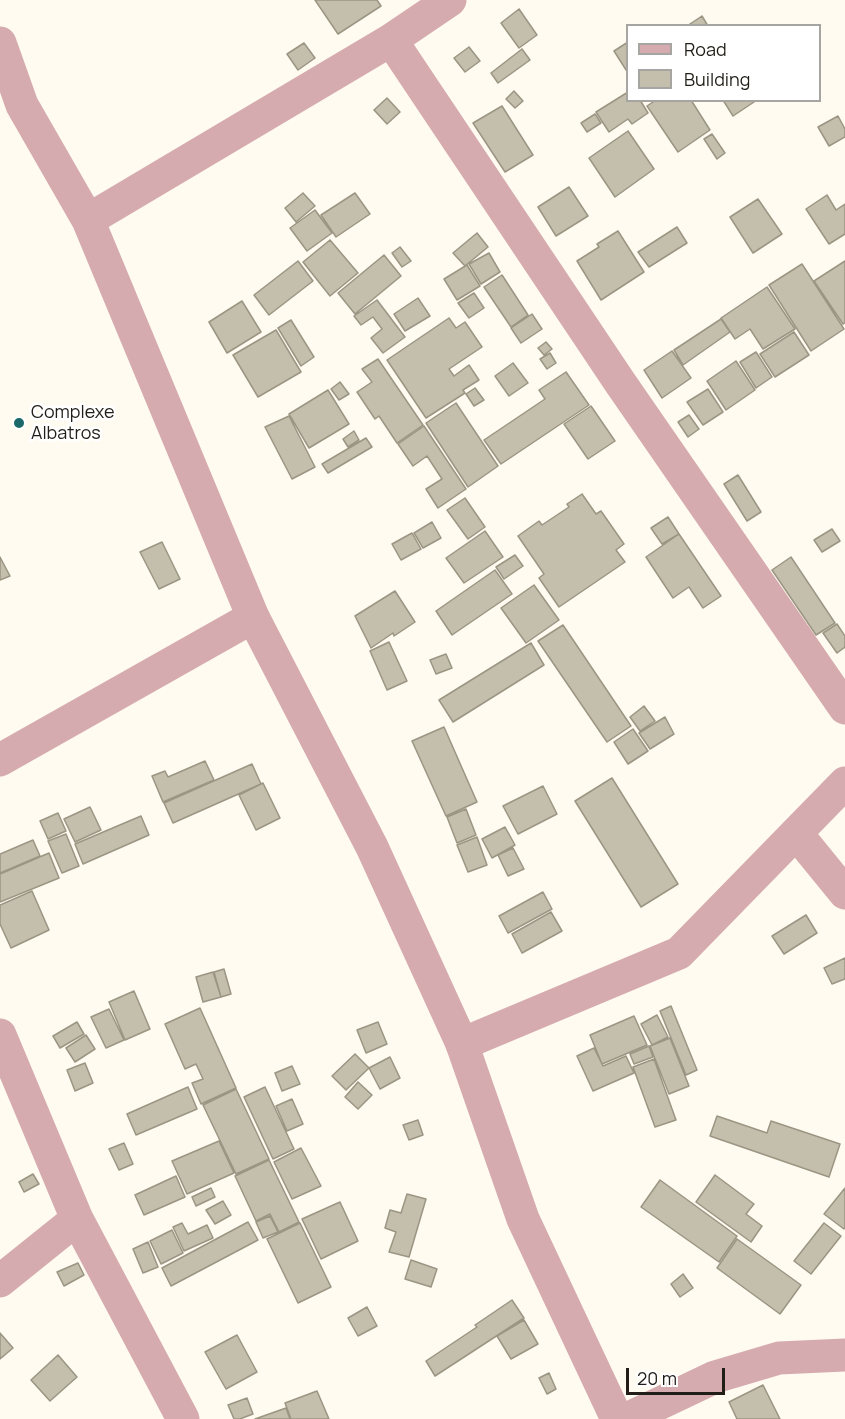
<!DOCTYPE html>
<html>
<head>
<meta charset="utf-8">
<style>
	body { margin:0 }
	#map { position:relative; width:845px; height:1419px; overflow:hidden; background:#fffbf0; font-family:Manrope,sans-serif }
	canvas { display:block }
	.legend { position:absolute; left:626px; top:24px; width:195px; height:78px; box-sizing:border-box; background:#fff; border:2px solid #a6a5a2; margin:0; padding:8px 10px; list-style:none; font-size:18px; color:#201e17 }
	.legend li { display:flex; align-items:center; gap:12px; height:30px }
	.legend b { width:30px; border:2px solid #a6a5a2 }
	.scale { position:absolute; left:626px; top:1368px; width:99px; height:27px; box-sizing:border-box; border:3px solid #201e17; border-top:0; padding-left:8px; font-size:18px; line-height:21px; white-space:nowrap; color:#201e17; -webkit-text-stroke:4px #fff; paint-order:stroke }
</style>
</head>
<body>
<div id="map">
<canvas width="845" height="1419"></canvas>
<ul class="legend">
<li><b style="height:8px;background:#d6abb0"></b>Road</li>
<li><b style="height:16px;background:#c4beac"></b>Building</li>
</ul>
<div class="scale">20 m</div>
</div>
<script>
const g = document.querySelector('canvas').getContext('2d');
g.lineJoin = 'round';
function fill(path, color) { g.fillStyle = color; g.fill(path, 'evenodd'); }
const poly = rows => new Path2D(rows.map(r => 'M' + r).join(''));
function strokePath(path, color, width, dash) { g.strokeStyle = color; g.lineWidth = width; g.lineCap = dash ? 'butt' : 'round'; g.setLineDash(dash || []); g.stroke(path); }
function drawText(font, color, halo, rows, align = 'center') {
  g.font = font + ' Manrope,sans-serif'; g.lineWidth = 5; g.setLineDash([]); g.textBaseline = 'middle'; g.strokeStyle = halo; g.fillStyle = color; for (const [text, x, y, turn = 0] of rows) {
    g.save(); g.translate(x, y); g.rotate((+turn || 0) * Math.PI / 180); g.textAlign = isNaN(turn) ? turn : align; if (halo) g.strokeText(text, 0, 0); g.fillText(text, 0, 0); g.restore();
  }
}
const building = poly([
	[315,0,377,0,381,6,338,34,315,0],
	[519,9,537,35,519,48,501,23,519,9],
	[702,16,708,26,687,26,702,16],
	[628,42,628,73,614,51,628,42],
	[304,43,315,58,298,70,287,54,304,43],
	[469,47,480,61,465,72,454,58,469,47],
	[522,49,530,60,498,83,491,73,522,49],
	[514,91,523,101,515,108,506,99,514,91],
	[628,92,628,100,640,100,648,113,632,124,628,119,609,132,596,112,628,92],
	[387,98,400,112,387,124,374,110,387,98],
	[656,100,691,100,710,130,678,152,647,106,656,100],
	[723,100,757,100,733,116,723,100],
	[502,106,533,155,505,172,473,123,502,106],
	[595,114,601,123,587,132,581,123,595,114],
	[838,116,845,129,845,137,829,146,818,127,838,116],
	[628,131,654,169,615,197,589,158,628,131],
	[712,134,725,153,717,159,704,139,712,134],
	[569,187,588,216,556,236,538,207,569,187],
	[303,193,315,206,296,222,285,208,303,193],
	[355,193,370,214,336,237,321,215,355,193],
	[827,195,836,210,845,204,845,234,829,244,806,209,827,195],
	[758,199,782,234,753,253,730,217,758,199],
	[315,210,332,233,307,251,290,228,315,210],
	[677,227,687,243,649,267,638,252,677,227],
	[618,231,644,272,601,300,577,261,599,247,597,244,618,231],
	[477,233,488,247,465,266,453,253,477,233],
	[330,240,358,273,330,296,303,262,330,240],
	[400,247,411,261,402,267,392,253,400,247],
	[489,253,500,272,481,284,469,264,489,253],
	[384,255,401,276,355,314,338,293,384,255],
	[298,261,313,281,269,315,254,295,298,261],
	[845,261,845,323,843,324,814,281,845,261],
	[802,264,844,329,811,351,769,285,802,264],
	[467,265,480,286,457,300,444,279,467,265],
	[502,275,528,315,511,327,484,287,502,275],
	[767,287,795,329,763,349,750,329,735,339,721,318,767,287],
	[474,293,484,308,469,318,458,303,474,293],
	[418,298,430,316,405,331,394,314,418,298],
	[377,300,405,337,383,353,371,338,382,329,373,317,361,325,354,316,377,300],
	[242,301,261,332,227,353,209,322,242,301],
	[532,314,542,329,521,343,511,328,532,314],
	[449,318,456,328,465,322,482,347,449,369,454,376,469,365,479,380,463,390,465,393,426,418,387,360,449,318],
	[721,319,730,332,683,365,674,350,721,319],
	[291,320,314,357,301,366,278,328,291,320],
	[276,330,301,372,258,397,233,355,276,330],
	[794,332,809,355,775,377,760,354,794,332],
	[546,342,552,349,544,355,538,348,546,342],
	[672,351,691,378,662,398,644,370,672,351],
	[756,352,772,377,756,388,740,362,756,352],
	[550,353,556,363,547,369,540,359,550,353],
	[378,359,423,425,397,443,379,416,375,419,357,392,372,382,362,369,378,359],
	[736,361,755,390,726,410,707,381,736,361],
	[513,363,528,383,509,396,495,376,513,363],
	[566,372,589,405,501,464,484,440,545,399,539,390,566,372],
	[340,382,349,394,339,400,331,389,340,382],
	[475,388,484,400,474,406,466,394,475,388],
	[708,389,723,412,703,425,687,402,708,389],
	[328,390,349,424,309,448,289,414,328,390],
	[456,403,498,466,468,487,426,423,456,403],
	[591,406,615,441,588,459,564,424,591,406],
	[689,415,699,429,688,437,678,422,689,415],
	[289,416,315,467,292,479,265,427,289,416],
	[424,426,466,489,438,508,426,489,442,479,427,456,413,466,398,444,424,426],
	[354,431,359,440,348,447,343,439,354,431],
	[366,438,372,447,328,473,322,464,366,438],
	[738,475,761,512,747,521,724,484,738,475],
	[582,494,596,514,601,511,624,544,616,550,625,562,559,607,539,578,544,574,518,536,539,521,542,525,569,507,567,504,582,494],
	[465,498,485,527,468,539,447,510,465,498],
	[668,517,679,534,662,544,651,528,668,517],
	[432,522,441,538,423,548,414,533,432,522],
	[832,529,840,541,822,552,814,540,832,529],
	[485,531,503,557,464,583,446,558,485,531],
	[412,533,421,549,401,560,392,544,412,533],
	[679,534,721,596,703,608,689,587,673,598,646,557,679,534],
	[162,542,180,579,159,589,140,552,162,542],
	[515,555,523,566,504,579,496,567,515,555],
	[0,557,10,576,0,580,0,557],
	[791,557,835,623,816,635,772,570,791,557],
	[495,570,512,594,452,635,436,611,495,570],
	[534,585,559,620,526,643,501,608,534,585],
	[395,591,415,622,394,636,393,633,371,648,355,616,395,591],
	[837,624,845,636,845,647,837,653,823,633,837,624],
	[563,625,631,726,607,742,538,641,563,625],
	[389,642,407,681,387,690,370,651,389,642],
	[531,643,544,665,453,722,439,700,531,643],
	[446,654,452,668,436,674,430,660,446,654],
	[644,706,655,721,640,731,630,717,644,706],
	[665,717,674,734,650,749,639,733,665,717],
	[444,727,477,802,446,816,412,741,444,727],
	[633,729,648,751,628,764,614,742,633,729],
	[205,761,214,780,163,802,152,776,165,771,168,777,205,761],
	[252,764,261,784,173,823,164,803,252,764],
	[612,778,678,884,641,907,575,801,612,778],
	[263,783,280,818,256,830,239,795,263,783],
	[543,786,557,814,518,834,503,806,543,786],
	[90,807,101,830,75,842,64,819,90,807],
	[466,809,476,835,457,843,447,817,466,809],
	[58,813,66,831,48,839,40,821,58,813],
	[141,816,149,835,83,864,75,844,141,816],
	[505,827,515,845,492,858,482,839,505,827],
	[66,834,79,866,62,873,48,841,66,834],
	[477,837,487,865,468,872,457,845,477,837],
	[33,840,40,856,0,873,0,854,33,840],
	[513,848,524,869,508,876,498,855,513,848],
	[49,853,59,878,0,902,0,874,49,853],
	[32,891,49,930,11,948,0,924,0,905,32,891],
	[543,892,552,909,508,933,499,916,543,892],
	[551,912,562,931,522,953,512,934,551,912],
	[806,915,817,933,784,954,772,936,806,915],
	[845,958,845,979,832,984,824,968,845,958],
	[224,969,231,994,221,997,214,972,224,969],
	[213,972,221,997,203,1002,196,977,213,972],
	[134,991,150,1029,125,1040,109,1002,134,991],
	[671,1006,697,1070,686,1075,660,1011,671,1006],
	[200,1008,236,1088,201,1104,192,1083,203,1079,196,1064,185,1069,165,1024,200,1008],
	[109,1009,124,1040,106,1048,91,1017,109,1009],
	[657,1015,668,1037,652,1045,641,1024,657,1015],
	[634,1016,647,1045,602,1064,590,1035,634,1016],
	[77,1022,84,1034,60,1048,53,1036,77,1022],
	[378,1022,387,1044,366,1053,357,1030,378,1022],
	[86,1035,95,1049,75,1062,66,1048,86,1035],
	[670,1038,689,1086,669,1094,650,1046,670,1038],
	[649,1046,653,1057,634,1064,630,1054,649,1046],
	[594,1048,603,1066,626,1056,634,1073,593,1091,577,1056,594,1048],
	[355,1054,369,1068,346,1090,332,1076,355,1054],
	[390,1057,400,1078,380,1089,369,1068,390,1057],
	[654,1059,676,1120,655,1127,633,1067,654,1059],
	[85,1063,93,1083,75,1091,67,1070,85,1063],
	[292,1066,300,1084,282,1091,275,1073,292,1066],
	[358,1082,372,1095,358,1109,345,1097,358,1082],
	[188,1087,197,1109,136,1135,127,1114,188,1087],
	[265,1087,294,1149,273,1159,244,1097,265,1087],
	[236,1089,269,1159,236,1174,203,1105,236,1089],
	[292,1099,303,1124,287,1131,276,1106,292,1099],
	[717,1116,767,1133,771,1121,840,1144,829,1177,710,1136,717,1116],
	[418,1120,423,1135,409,1140,403,1125,418,1120],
	[219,1141,234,1173,187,1194,172,1161,219,1141],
	[124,1143,133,1164,119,1170,109,1149,124,1143],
	[301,1148,321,1186,292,1199,274,1162,301,1148],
	[269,1160,299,1222,279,1232,270,1214,256,1221,235,1176,269,1160],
	[33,1174,39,1184,24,1192,19,1182,33,1174],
	[715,1175,754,1204,746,1214,762,1226,751,1242,696,1202,715,1175],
	[176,1176,185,1197,144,1215,135,1195,176,1176],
	[660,1180,737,1236,719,1262,641,1207,660,1180],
	[211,1188,215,1197,196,1206,192,1197,211,1188],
	[845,1188,845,1227,844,1229,824,1214,845,1188],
	[407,1194,426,1199,409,1257,389,1252,396,1232,385,1228,390,1210,401,1213,407,1194],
	[223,1201,231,1215,215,1224,206,1210,223,1201],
	[340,1202,358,1241,321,1259,302,1219,340,1202],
	[270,1216,278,1232,263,1238,256,1222,270,1216],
	[248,1222,258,1240,171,1286,162,1268,248,1222],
	[182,1223,188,1234,207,1225,213,1238,184,1251,173,1227,182,1223],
	[300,1223,331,1287,298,1303,267,1239,300,1223],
	[824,1223,841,1236,811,1274,794,1261,824,1223],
	[172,1230,183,1253,161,1264,150,1241,172,1230],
	[737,1239,801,1285,780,1314,717,1268,737,1239],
	[148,1242,158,1267,143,1273,133,1249,148,1242],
	[411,1260,437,1269,431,1287,405,1279,411,1260],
	[78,1263,84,1275,64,1286,57,1272,78,1263],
	[683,1274,693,1288,680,1297,671,1284,683,1274],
	[512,1300,524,1318,435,1376,426,1361,477,1327,475,1325,512,1300],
	[367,1307,377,1326,358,1336,348,1318,367,1307],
	[524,1320,538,1344,511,1359,497,1336,524,1320],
	[0,1333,13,1348,0,1359,0,1333],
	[237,1335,257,1372,226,1389,205,1352,237,1335],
	[58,1355,77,1377,50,1401,31,1380,58,1355],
	[549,1373,556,1389,547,1394,539,1378,549,1373],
	[763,1385,780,1419,737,1419,729,1402,763,1385],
	[317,1391,329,1419,291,1419,285,1403,317,1391],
	[247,1398,253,1414,240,1419,234,1419,228,1405,247,1398],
	[286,1408,290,1419,255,1419,286,1408]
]);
fill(building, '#c4beac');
strokePath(building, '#9b9583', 1.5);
strokePath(poly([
	[391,40,619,381,845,708],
	[0,43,22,105,88,220,253,617,0,760],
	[88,220,391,40,450,0],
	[796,833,845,893],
	[0,1035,77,1219,183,1419],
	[462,1044,679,953,845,783],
	[0,1281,77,1219],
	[627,1419,715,1377,779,1358,845,1355]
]), '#d6abb0', 33);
strokePath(poly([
	[253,617,372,847,462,1044,523,1219,617,1419]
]), '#d6abb0', 33);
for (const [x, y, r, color] of [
	[19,423,6,"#1a6869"]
]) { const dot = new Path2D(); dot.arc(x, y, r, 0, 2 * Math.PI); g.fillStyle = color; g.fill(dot); strokePath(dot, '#fff', 2); }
drawText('18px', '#201e17', '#fff', [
	["Complexe",31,413],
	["Albatros",31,434]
], 'left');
</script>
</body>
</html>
